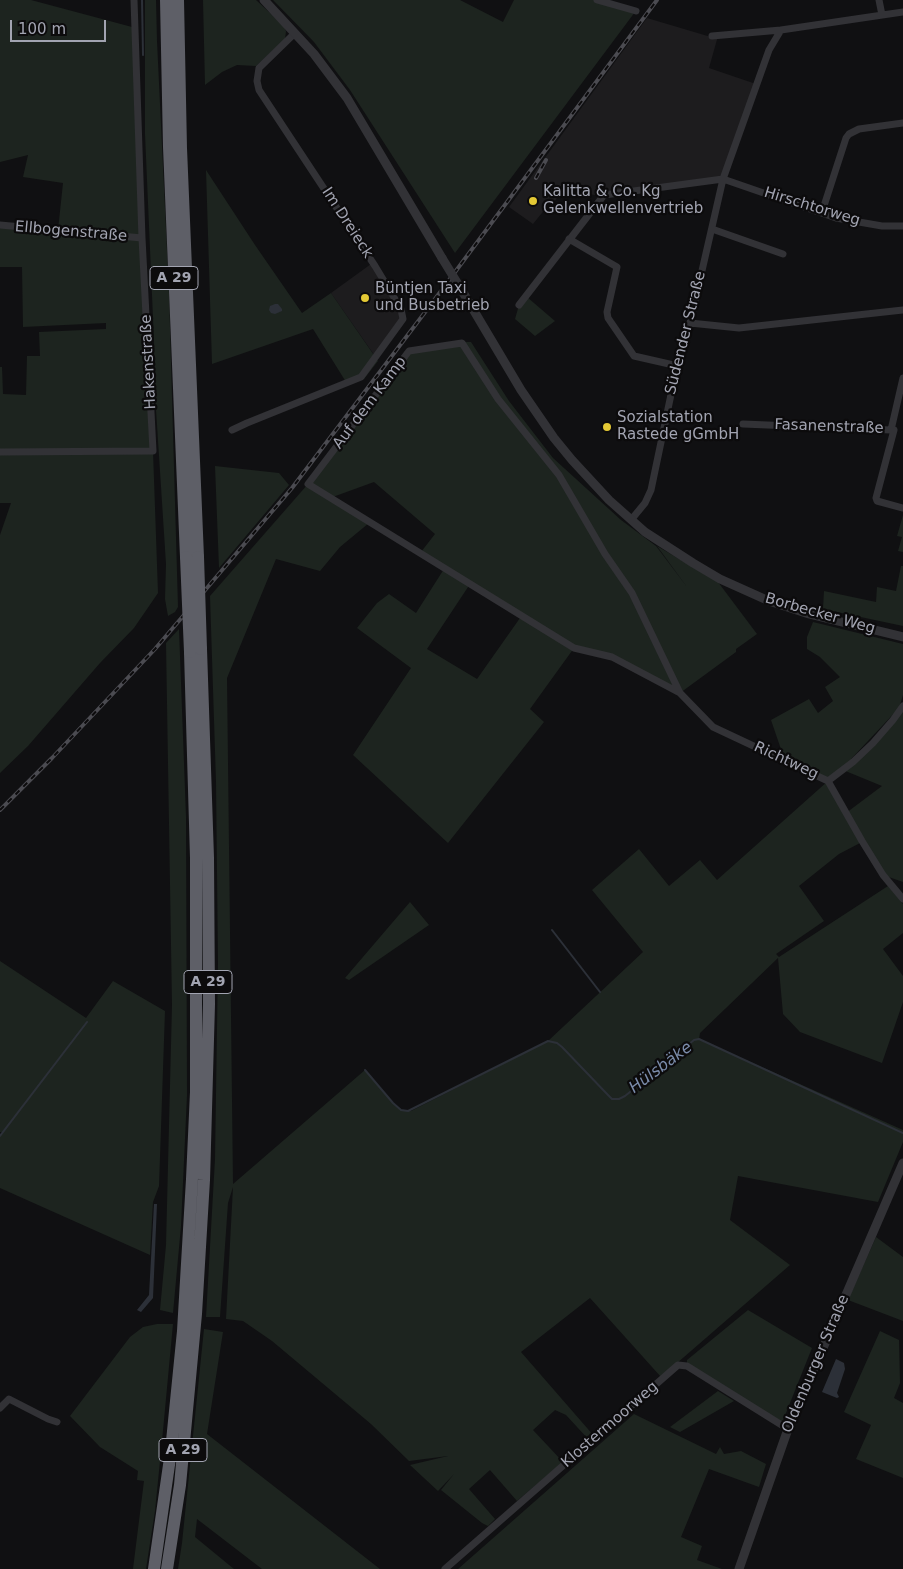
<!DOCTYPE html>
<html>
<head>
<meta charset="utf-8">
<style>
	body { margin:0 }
	#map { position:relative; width:903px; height:1569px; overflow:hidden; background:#101012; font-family:"DejaVu Sans",sans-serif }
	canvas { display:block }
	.scale { position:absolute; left:10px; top:20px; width:96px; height:22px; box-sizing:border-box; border:2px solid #a2a4b1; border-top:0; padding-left:6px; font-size:15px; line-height:18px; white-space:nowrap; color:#a2a4b1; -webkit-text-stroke:4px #0c0b0c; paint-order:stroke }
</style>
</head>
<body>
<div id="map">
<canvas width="903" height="1569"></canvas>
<div class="scale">100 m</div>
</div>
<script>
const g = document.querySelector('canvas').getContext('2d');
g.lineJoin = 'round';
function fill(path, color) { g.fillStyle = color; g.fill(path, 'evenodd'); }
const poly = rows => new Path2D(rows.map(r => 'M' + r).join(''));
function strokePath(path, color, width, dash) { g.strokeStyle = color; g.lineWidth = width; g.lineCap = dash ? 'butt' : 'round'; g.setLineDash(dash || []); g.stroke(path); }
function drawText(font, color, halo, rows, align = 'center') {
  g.font = font + ' "DejaVu Sans",sans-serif'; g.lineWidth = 4.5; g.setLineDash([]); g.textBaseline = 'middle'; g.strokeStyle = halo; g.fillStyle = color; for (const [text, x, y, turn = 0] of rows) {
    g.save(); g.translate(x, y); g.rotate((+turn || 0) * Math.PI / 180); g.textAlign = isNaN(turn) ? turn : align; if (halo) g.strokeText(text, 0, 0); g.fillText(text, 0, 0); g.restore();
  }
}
fill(poly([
	[647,18,711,37,718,36,709,68,756,84,723,179,604,195,594,195,565,187,552,205,550,203,533,224,509,207],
	[371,264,405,322,377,359,331,293]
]), '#1d1c1e');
fill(poly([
	[0,0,31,0,132,27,153,451,158,593,134,628,100,663,28,746,0,773,0,535,11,503,0,503,0,367,2,367,3,394,26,395,27,356,40,356,39,332,106,329,106,323,23,327,22,267,0,267,0,225,58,230,63,183,23,177,28,155,0,162],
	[145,0,156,0,157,41,169,293,178,607,175,612,168,616,165,599,166,564,155,394,154,341,145,134],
	[203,0,256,0,283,25,286,31,285,39,256,66,237,65,222,72,205,85],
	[273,0,460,0,503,22,514,0,596,0,635,12,455,253,350,90,314,42],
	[206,170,255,245,302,313,331,293,378,361,364,379,361,377,346,382,313,329,212,364],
	[527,297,555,321,535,336,515,319,519,305],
	[462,342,471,342,509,401,553,458,621,520,656,546,687,587,657,546,718,582,757,634,736,649,736,652,680,693,612,657,574,648,530,709,544,722,448,843,353,755,411,668,357,628,377,603,389,594,416,613,444,569,470,584,427,649,477,679,520,618,566,643,522,614,421,552,435,534,374,482,330,498,369,523,340,547,320,571,276,559,227,678,233,1184,365,1070,393,1103,401,1110,411,1111,548,1041,643,952,592,890,639,849,669,886,700,860,717,880,828,781,785,761,771,720,809,699,818,713,833,701,825,687,840,677,820,657,807,649,807,637,813,622,903,644,903,695,899,708,851,759,853,762,875,741,900,711,903,712,903,882,883,875,862,842,839,854,799,886,824,921,776,954,779,957,888,886,903,904,903,933,883,949,903,976,903,1002,882,1063,800,1032,783,1014,778,958,700,1033,699,1039,903,1130,903,1142,878,1202,738,1176,730,1220,790,1265,661,1377,590,1298,521,1352,594,1436,589,1440,566,1415,555,1410,554,1411,533,1430,563,1462,517,1501,490,1470,469,1489,495,1519,488,1526,482,1523,441,1490,454,1474,438,1491,410,1465,448,1456,409,1461,371,1424,272,1341,243,1321,226,1319,233,1187,228,1203,220,1317,206,1317,215,1159,218,963,216,782,210,596,308,484,405,351],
	[843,770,882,786,846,813,828,781],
	[215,466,279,473,289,485,219,568],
	[903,515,903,552,898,551,902,537,897,536],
	[901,566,903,566,903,626,823,609,824,591,876,602,877,587,896,591],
	[179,629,186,817,187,1095,181,1226,173,1313,160,1310,166,1245,172,1005,166,643],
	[410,902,429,925,349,980,345,978],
	[0,961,86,1018,113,981,165,1011,159,1186,153,1202,150,1255,0,1188,0,1136,3,1132,0,1132],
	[876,1237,903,1257,903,1321,848,1300],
	[748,1310,812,1348,782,1423,687,1364,687,1360],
	[157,1324,173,1324,162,1441,155,1511,146,1569,133,1569,144,1481,137,1480,138,1471,100,1447,70,1416,130,1337,143,1327],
	[204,1329,223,1332,207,1434,380,1569,262,1569,197,1519,195,1537,234,1569,178,1569,182,1543],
	[880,1331,899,1340,900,1383,894,1398,903,1403,903,1478,856,1459,871,1425,844,1412],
	[718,1391,734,1401,680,1432,670,1427],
	[634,1414,716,1454,720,1447,724,1454,741,1451,766,1464,759,1487,709,1469,681,1537,702,1546,697,1560,722,1569,458,1569]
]), '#1d241f');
fill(poly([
	[275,304,278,304,282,309,282,311,275,314,271,313,269,310,270,306],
	[154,1204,157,1204,153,1298,141,1312,137,1310,149,1295],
	[836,1359,844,1363,845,1369,837,1393,839,1397,837,1398,822,1392]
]), '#2c3038');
strokePath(poly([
	[142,0,143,55],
	[552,930,600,992],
	[365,1070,393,1103,401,1110,408,1111,548,1041,557,1043,562,1047,608,1095,612,1099,619,1099,625,1096,694,1040,699,1039,903,1133],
	[0,1136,87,1022]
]), '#2c3038', 2);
strokePath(poly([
	[597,0,636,11],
	[879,0,882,15],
	[712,36,781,30],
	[822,212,846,138,849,134,859,129,903,123],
	[0,225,142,238],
	[712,229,783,254],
	[569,239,617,267,607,312,608,318,634,356,678,366],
	[519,305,604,195,723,179,836,218,882,226,903,226],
	[690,323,739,328,903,310],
	[743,424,891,430,903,378],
	[232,430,247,423,361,377,403,319,401,309,375,266,259,90,257,81,259,68,295,33],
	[894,430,876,498,877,501,903,508],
	[0,452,153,451,142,238,134,0],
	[631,520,645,503,651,490,673,385,690,323,723,179,769,50,781,30,903,12],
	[680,693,632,593,605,554,559,475,498,399,462,343,409,351,308,484,574,648,612,657,680,693,713,727,828,781,862,841,883,875,903,899],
	[828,781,853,762,873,743,893,720,903,706],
	[0,1408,9,1399,48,1419,57,1422],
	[445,1569,678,1365,687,1366,788,1429]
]), '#323236', 7);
strokePath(poly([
	[264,0,314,54,347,98,442,258],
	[461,289,521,390,554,438,572,460,609,500,645,532,693,563,720,579,769,601,809,614,903,637],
	[739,1569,788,1429,903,1163]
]), '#323236', 9);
strokePath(poly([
	[166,0,169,147,186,557],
	[178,0,181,148,198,557],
	[154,1569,171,1451,183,1331,192,1179,196,1092,196,858,190,652],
	[167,1569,180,1485,196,1314,204,1180,209,1004,208,858,201,649]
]), '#5e5f67', 12);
const rail = poly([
	[536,178,546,160],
	[0,810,52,758,155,649,292,488,438,295,657,0]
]);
strokePath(rail, '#4b4b51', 4);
strokePath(rail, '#0c0b0c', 2, [5.5]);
strokePath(poly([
	[442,258,461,289]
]), '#323236', 9);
strokePath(poly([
	[186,557,190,652],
	[198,557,201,649]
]), '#5e5f67', 12);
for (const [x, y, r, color] of [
	[533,201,5,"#e4c935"],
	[365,298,5,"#e4c935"],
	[607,427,5,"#e4c935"]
]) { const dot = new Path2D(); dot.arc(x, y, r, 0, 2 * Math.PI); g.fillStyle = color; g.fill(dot); strokePath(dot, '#0c0b0c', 2); }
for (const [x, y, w] of [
	[174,278,48],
	[208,982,48],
	[183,1450,48]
]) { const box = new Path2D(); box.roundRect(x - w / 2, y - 11.5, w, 23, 4); g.fillStyle = '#0c0b0c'; g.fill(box); strokePath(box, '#a2a4b1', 1); }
drawText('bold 14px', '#a2a4b1', null, [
	["A 29",174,278],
	["A 29",208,982],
	["A 29",183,1450]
]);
drawText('15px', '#a2a4b1', '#0c0b0c', [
	["Kalitta & Co. Kg",543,192],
	["Gelenkwellenvertrieb",543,209],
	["Büntjen Taxi",375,289],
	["und Busbetrieb",375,306],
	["Sozialstation",617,418],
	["Rastede gGmbH",617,435]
], 'left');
drawText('15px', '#a2a4b1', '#0c0b0c', [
	["Hirschtorweg",812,207,17],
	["Im Dreieck",347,223,57],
	["Ellbogenstraße",71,232,5],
	["Südender Straße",686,333,-76],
	["Hakenstraße",149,362,-93],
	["Auf dem Kamp",370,403,-53],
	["Fasanenstraße",829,427,2],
	["Borbecker Weg",820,614,16],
	["Richtweg",786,761,25],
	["Oldenburger Straße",816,1364,-67],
	["Klostermoorweg",610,1425,-41]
]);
drawText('italic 16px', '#7b8cab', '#0c0b0c', [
	["Hülsbäke",661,1068,-37]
]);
</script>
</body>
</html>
